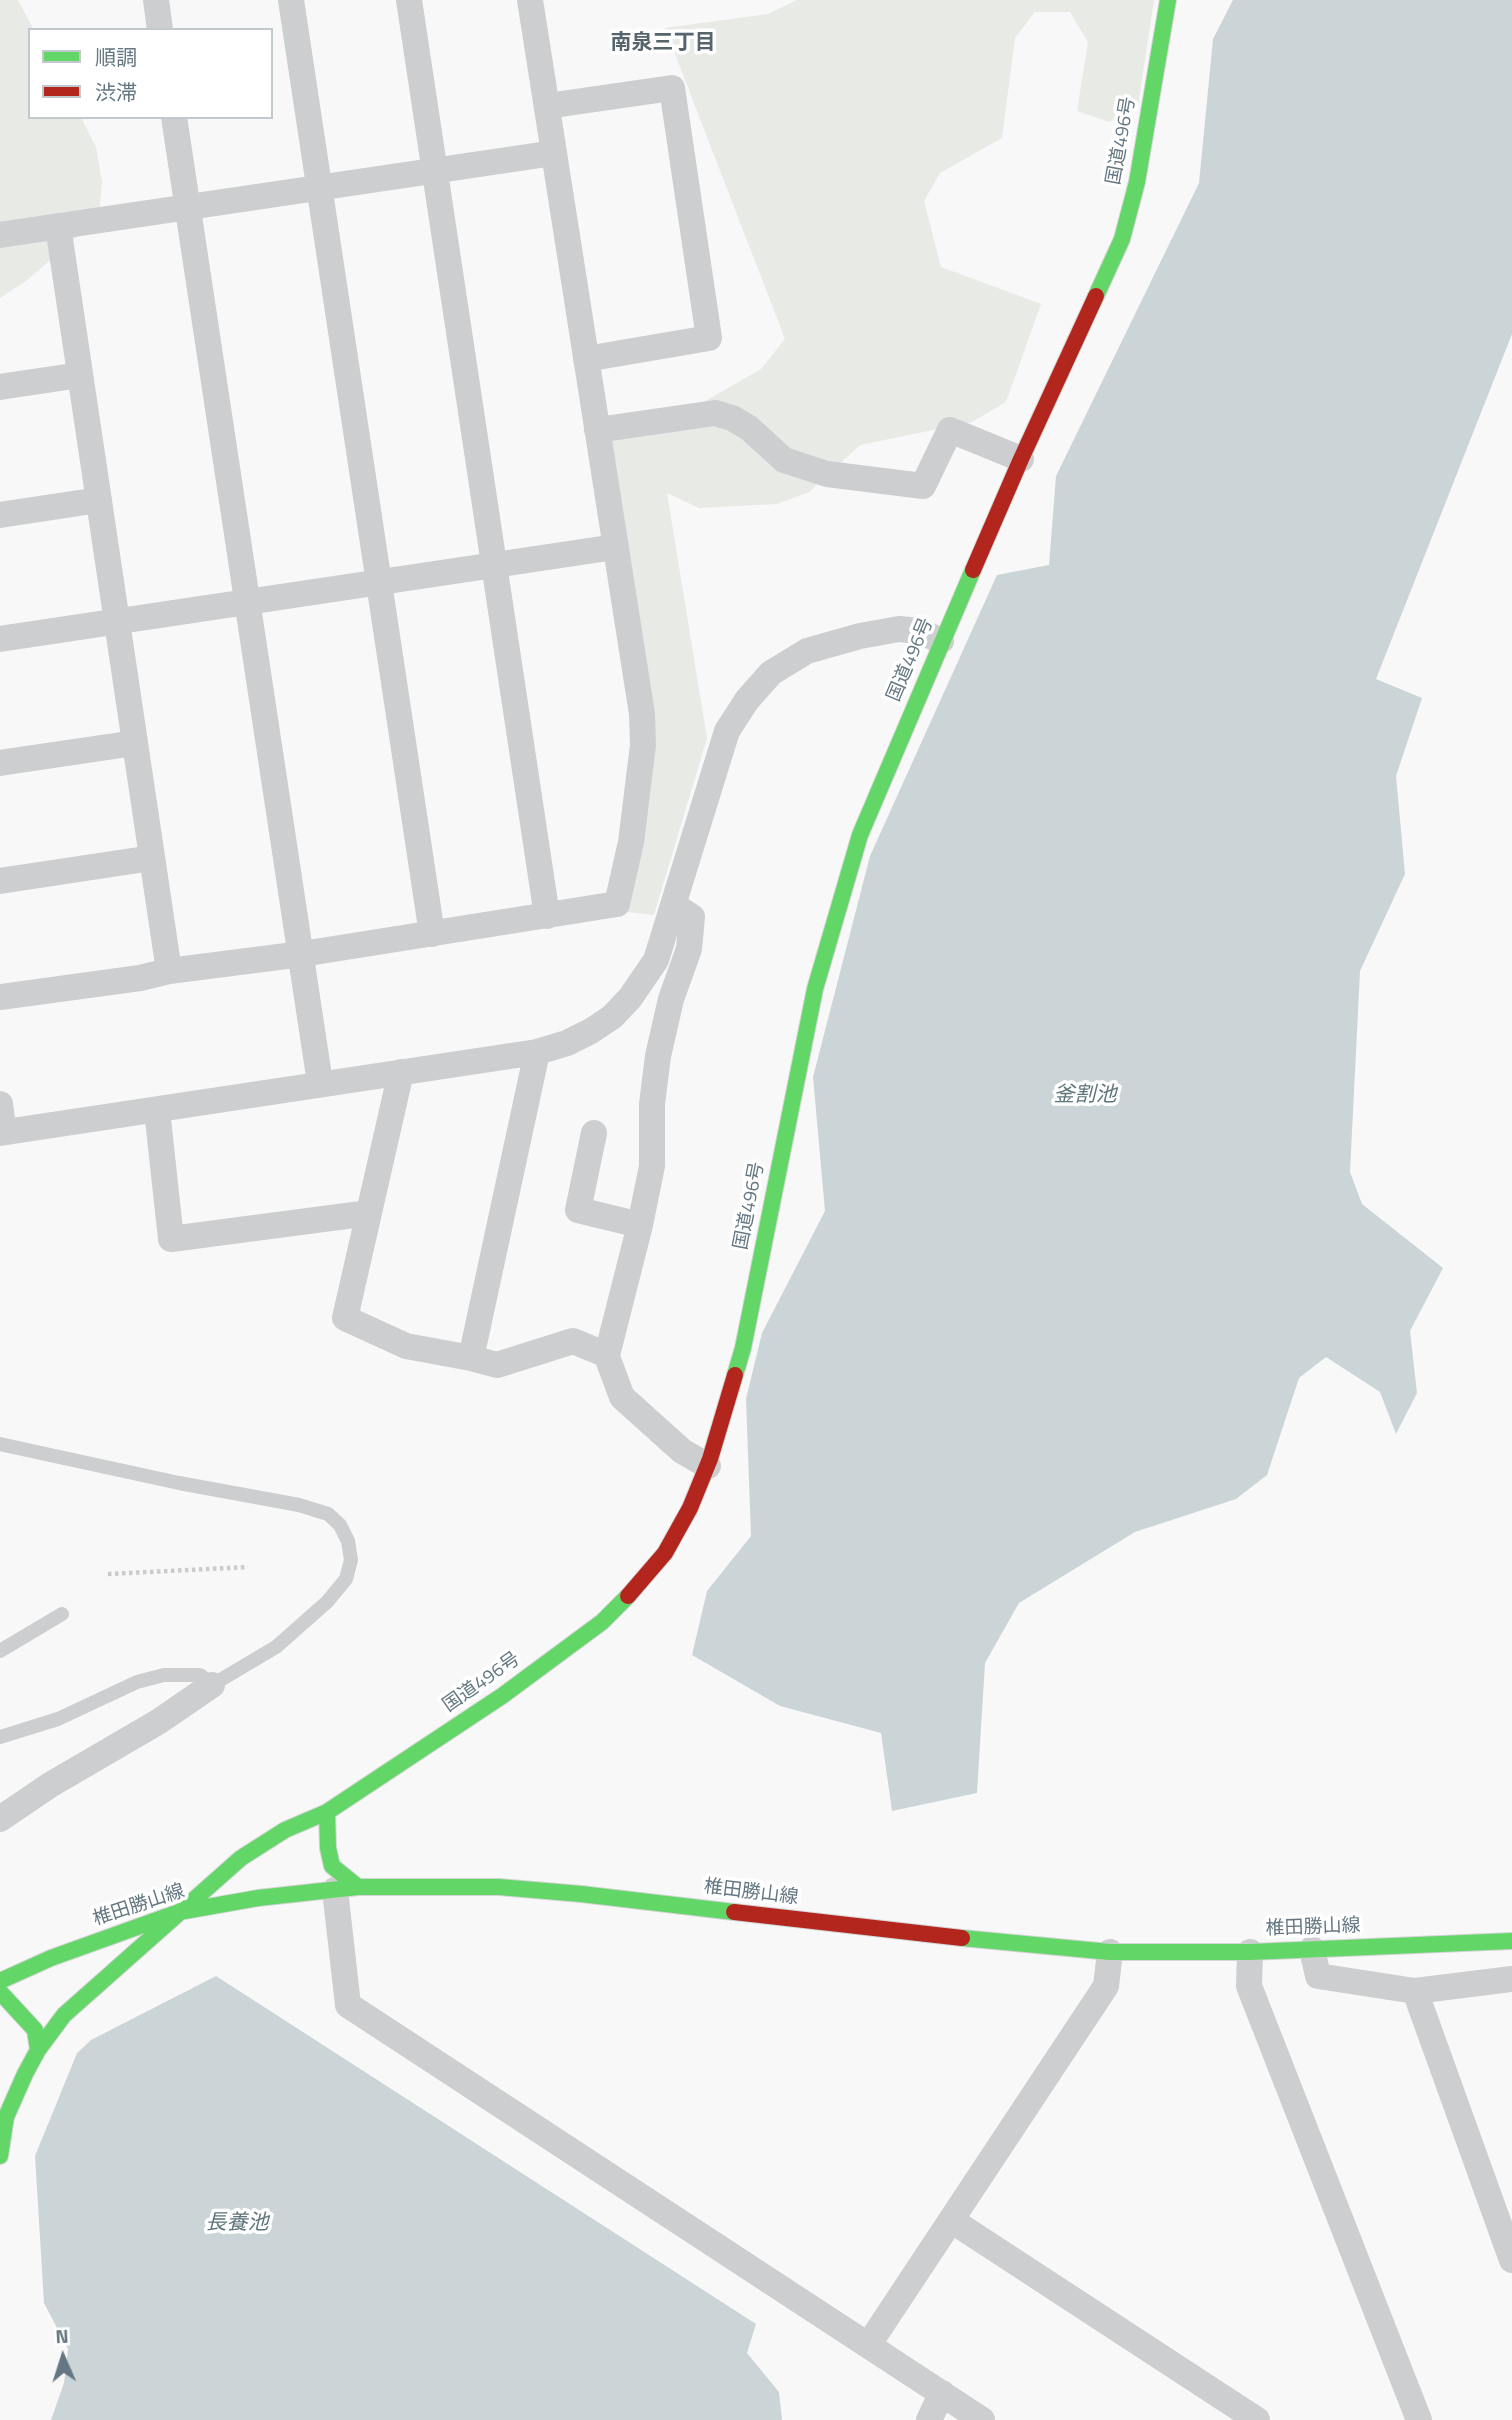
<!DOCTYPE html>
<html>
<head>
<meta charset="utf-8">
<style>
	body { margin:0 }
	#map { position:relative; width:1512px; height:2420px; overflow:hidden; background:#f8f8f8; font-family:"Titillium Web","Noto Sans JP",sans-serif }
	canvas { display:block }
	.legend { position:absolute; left:28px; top:28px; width:245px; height:91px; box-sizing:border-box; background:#fff; border:2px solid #c1c9cd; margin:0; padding:9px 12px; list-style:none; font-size:21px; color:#647782 }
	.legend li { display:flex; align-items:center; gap:14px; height:35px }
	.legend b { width:35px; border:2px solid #c1c9cd }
	.north { position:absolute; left:28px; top:2322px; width:70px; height:70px; -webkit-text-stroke:5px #fff; paint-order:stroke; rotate:357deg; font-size:19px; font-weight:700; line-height:28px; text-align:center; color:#647782 }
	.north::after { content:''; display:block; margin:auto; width:24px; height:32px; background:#647782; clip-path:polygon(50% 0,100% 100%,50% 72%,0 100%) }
</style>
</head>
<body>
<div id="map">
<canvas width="1512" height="2420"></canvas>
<ul class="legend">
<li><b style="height:9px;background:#63d668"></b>順調</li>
<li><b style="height:9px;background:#b3261e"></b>渋滞</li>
</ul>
<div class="north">N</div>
</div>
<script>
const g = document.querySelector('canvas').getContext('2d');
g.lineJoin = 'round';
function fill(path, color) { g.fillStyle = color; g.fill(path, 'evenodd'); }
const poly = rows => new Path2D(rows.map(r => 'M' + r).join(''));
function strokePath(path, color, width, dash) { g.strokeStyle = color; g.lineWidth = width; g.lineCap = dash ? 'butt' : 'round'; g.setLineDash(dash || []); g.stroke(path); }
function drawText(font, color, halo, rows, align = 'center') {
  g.font = font + ' "Titillium Web","Noto Sans JP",sans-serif'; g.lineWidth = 7; g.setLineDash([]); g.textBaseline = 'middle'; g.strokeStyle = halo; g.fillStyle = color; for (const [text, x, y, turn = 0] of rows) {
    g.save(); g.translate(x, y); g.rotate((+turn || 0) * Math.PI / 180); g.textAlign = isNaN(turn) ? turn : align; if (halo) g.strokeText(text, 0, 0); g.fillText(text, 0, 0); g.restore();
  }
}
fill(poly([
	[0,0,18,0,34,30,30,30,30,117,81,117,96,147,102,182,99,214,77,237,26,281,0,298],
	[797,0,1154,0,1138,106,1109,122,1077,111,1088,42,1070,12,1035,12,1015,38,1002,138,940,173,924,201,941,267,1041,304,1006,402,972,422,860,445,809,492,777,504,699,508,667,493,707,738,654,915,627,912,652,747,608,426,702,403,761,369,785,339,665,28,768,14]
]), '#e8eae5');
fill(poly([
	[1233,0,1512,0,1512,334,1376,679,1422,698,1396,776,1405,874,1360,971,1350,1172,1362,1204,1443,1268,1410,1331,1417,1393,1396,1434,1380,1392,1326,1357,1299,1378,1267,1475,1236,1499,1135,1532,1019,1603,985,1663,977,1793,892,1811,881,1733,780,1706,692,1655,707,1591,751,1536,746,1399,762,1333,825,1211,813,1077,870,856,997,575,1049,565,1056,476,1199,183,1213,39],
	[216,1976,756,2324,747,2353,779,2392,782,2420,51,2420,64,2383,68,2349,44,2303,35,2156,77,2053,91,2040]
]), '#cbd5d7');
const fast = poly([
	[1096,296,1122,239,1137,182,1168,0],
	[735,1375,743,1348,815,989,860,835,973,570],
	[327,1812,328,1848,332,1866,358,1887],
	[962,1938,1110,1952,1250,1952,1512,1941],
	[0,1981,51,1958,179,1912,258,1898,358,1887,499,1887,581,1894,734,1912],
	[0,1992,35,2030,38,2050],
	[0,2156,6,2117,25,2074,38,2050,64,2015,241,1858,285,1830,327,1812,502,1696,602,1622,628,1596]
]);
const jam = poly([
	[973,570,1021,459,1096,296],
	[628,1596,665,1553,690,1508,710,1459,735,1375],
	[734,1912,962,1938]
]);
strokePath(fast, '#d4d5d6', 18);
strokePath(jam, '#d4d5d6', 18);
strokePath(poly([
	[108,1574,248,1567]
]), '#cacbcc', 4.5, [3.5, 3.5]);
strokePath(poly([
	[0,1444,179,1483,299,1505,328,1514,340,1525,348,1541,351,1560,346,1579,327,1602,276,1647,212,1685,200,1675,164,1675,137,1682,58,1719,0,1737],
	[0,1651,62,1614]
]), '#cdcecf', 14);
strokePath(poly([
	[156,0,160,30],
	[291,0,432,934],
	[409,0,547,916],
	[547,106,672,88,709,338,586,359],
	[174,117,320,1083],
	[58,226,169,971],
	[0,235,554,153],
	[0,387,80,375],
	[597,430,715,413,732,418,749,428,784,460,827,474,923,486,950,430,1021,459],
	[0,515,99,500],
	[0,639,615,547],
	[0,763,135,743],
	[0,881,152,858],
	[0,997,140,978,169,971,302,954,617,904,631,842,643,745,642,714,530,0],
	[401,1072,345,1318,406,1346,471,1358,497,1365,573,1341,607,1355,640,1225,652,1166,652,1104,658,1056,671,999,689,949,692,917,674,905],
	[0,1104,4,1132],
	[157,1110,171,1239,369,1213],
	[0,1133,537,1052,567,1043,591,1031,612,1017,630,998,656,960,727,731,747,700,771,673,807,651,860,636,899,629,920,631,941,641],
	[594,1133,578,1210,640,1225],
	[606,1354,622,1397,682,1451,708,1466],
	[471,1358,537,1052],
	[0,1819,50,1785,158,1722,212,1685],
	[335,1890,348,2005,982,2420],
	[1312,1949,1318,1976,1415,1991,1512,1979],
	[1250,1952,1249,1986,1419,2420],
	[1415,1991,1512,2260],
	[951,2220,1257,2420],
	[869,2344,1106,1986,1110,1952],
	[929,2420,942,2393]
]), '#cdcecf', 26);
strokePath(fast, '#63d668', 16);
strokePath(jam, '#b3261e', 16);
drawText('19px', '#647782', '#fff', [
	["国道496号",1122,141,-80],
	["国道496号",911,660,-67],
	["国道496号",750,1206,-79],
	["国道496号",482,1683,-35],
	["椎田勝山線",751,1893,7],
	["椎田勝山線",139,1906,-18],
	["椎田勝山線",1313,1928,-2]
]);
drawText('bold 21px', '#56656d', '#fff', [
	["南泉三丁目",663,44]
]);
drawText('italic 21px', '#5f767c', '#fff', [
	["釜割池",1085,1096],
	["長養池",237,2224]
]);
</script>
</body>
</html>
